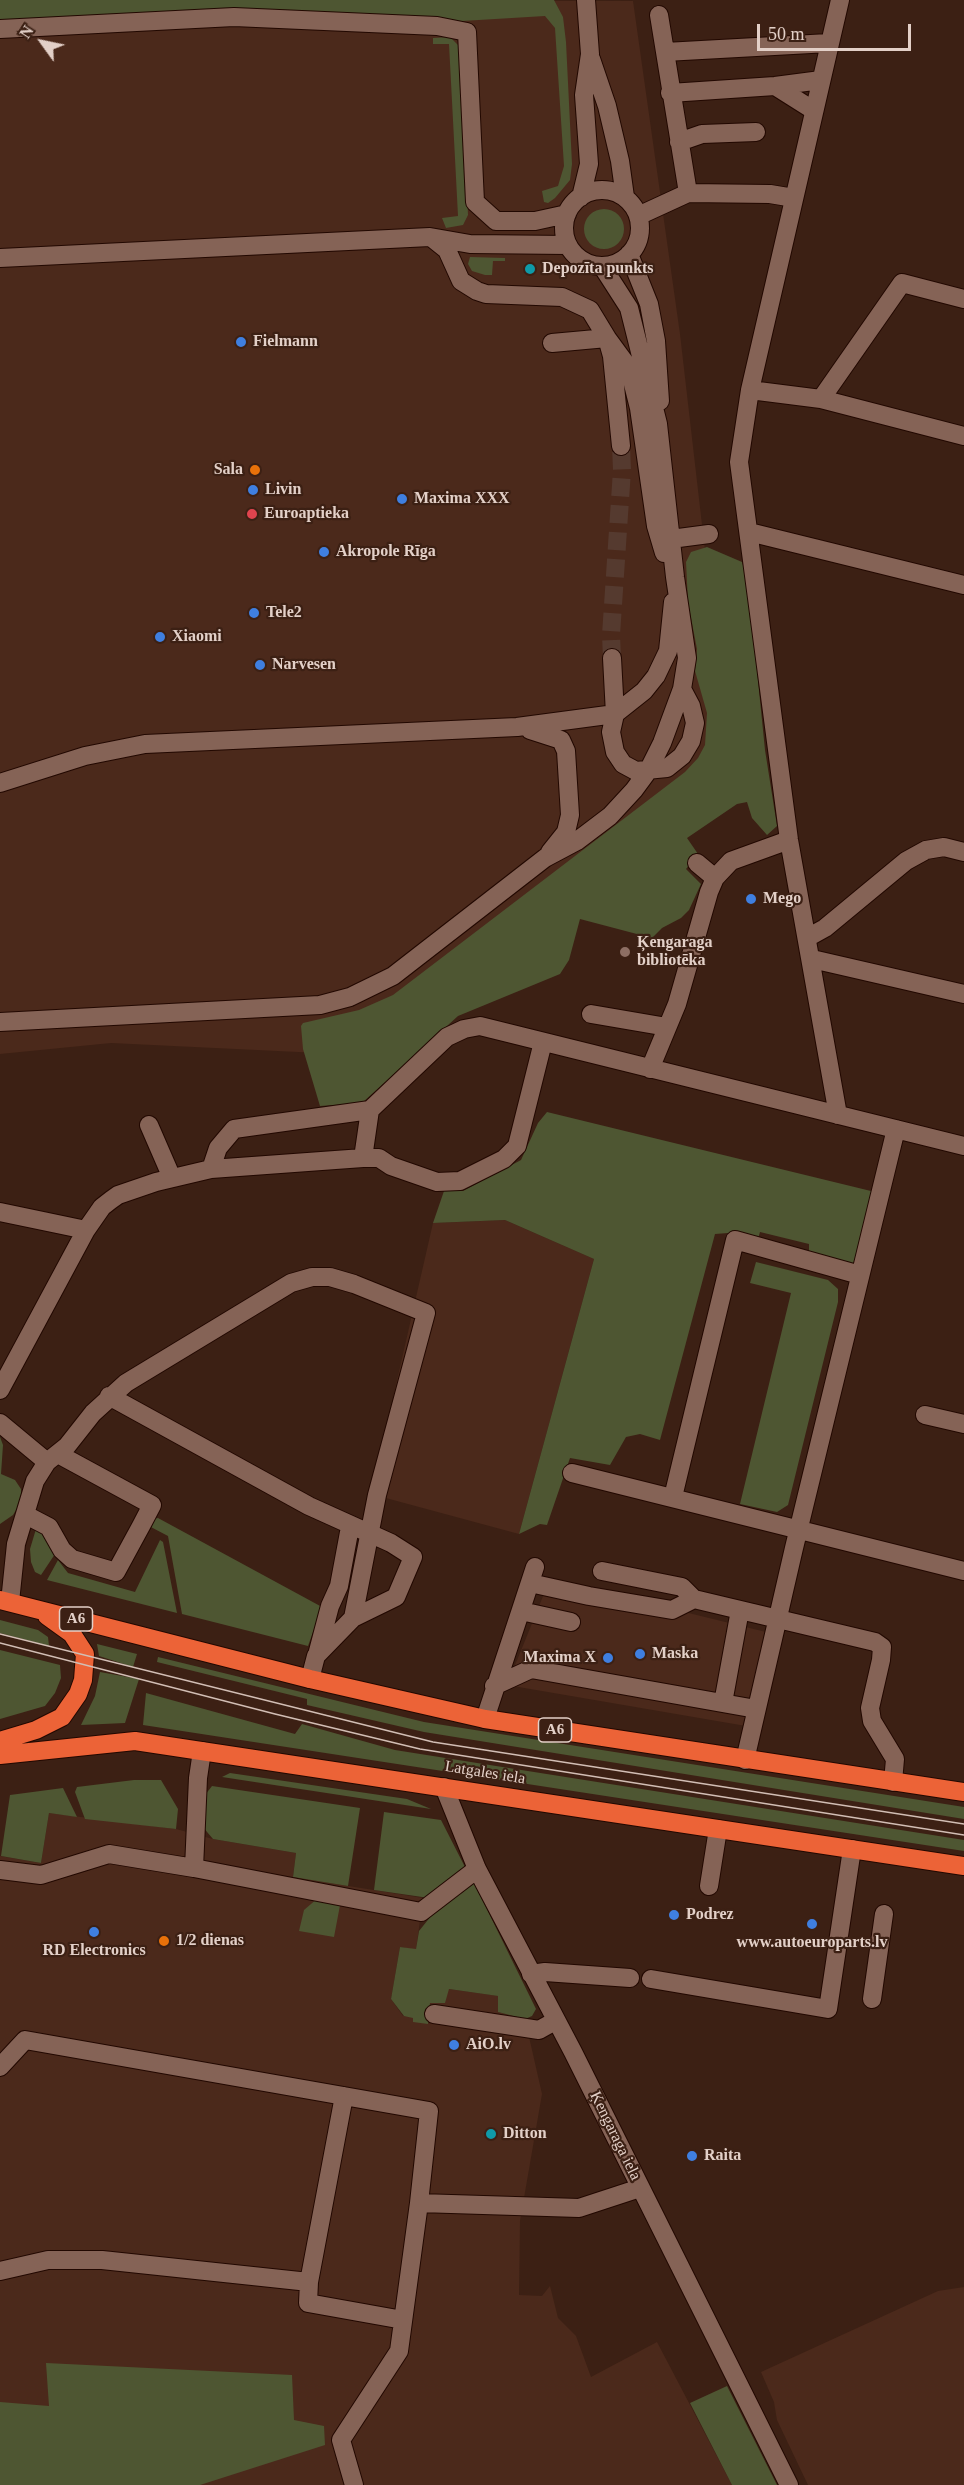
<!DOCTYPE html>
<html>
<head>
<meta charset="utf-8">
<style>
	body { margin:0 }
	#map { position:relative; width:964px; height:2485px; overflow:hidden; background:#3c2014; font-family:Georgia,serif }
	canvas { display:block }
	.north { position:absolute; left:12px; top:12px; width:60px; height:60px; -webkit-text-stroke:4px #3c2014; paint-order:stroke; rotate:303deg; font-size:16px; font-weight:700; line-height:24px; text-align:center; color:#e3d0c8 }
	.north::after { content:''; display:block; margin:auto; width:21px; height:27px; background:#e3d0c8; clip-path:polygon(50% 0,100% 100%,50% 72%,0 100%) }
	.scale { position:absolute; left:757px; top:24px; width:154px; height:27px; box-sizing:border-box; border:3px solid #e3d0c8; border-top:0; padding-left:8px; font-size:18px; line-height:21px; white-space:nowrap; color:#e3d0c8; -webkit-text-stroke:4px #3c2014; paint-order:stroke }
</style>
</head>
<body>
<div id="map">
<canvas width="964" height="2485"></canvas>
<div class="north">N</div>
<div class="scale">50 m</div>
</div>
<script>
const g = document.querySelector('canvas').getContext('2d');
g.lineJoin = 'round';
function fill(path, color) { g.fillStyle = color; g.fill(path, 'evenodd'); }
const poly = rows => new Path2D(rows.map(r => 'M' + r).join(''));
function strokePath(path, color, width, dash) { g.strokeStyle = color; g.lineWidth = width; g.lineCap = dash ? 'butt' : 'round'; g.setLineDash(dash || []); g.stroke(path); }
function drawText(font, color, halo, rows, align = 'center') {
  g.font = font + ' Georgia,serif'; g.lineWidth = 4.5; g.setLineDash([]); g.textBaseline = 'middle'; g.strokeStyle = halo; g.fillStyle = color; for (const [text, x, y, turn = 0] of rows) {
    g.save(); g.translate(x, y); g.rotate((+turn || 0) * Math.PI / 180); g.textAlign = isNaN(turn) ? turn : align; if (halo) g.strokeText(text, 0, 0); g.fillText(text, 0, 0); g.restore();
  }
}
fill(poly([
	[0,0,633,1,680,334,731,776,319,1053,111,1043,0,1054],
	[505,1220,594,1259,519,1534,371,1494,433,1223],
	[550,1579,766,1632,746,1726,507,1685],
	[49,1813,176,1829,213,1839,296,1853,293,1877,423,1898,416,1950,400,1947,391,1999,403,2016,430,2003,449,1989,499,1996,498,2012,525,2019,542,2094,520,2221,519,2295,542,2296,550,2286,558,2318,576,2336,591,2377,657,2342,732,2485,0,2485,0,1856,41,1863],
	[964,2287,964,2485,808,2485,777,2420,774,2402,761,2372,938,2291]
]), '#4b291b');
fill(poly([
	[0,0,554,0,563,17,566,42,572,164,570,180,555,198,548,203,544,202,542,191,558,186,564,166,555,28,545,16,462,21,302,12,0,21],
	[450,37,459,46,461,57,468,215,463,225,446,228,442,218,458,216,449,44,433,44,433,38],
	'584 229a20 20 0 1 1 40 0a20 20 0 1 1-40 0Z',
	[470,257,505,258,505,261,493,261,492,275,485,275,472,271,468,264],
	[707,547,742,562,748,581,765,750,777,826,767,835,752,818,747,802,737,804,687,838,698,854,686,869,701,884,689,910,681,918,662,928,652,938,580,919,569,960,560,974,458,1016,362,1103,320,1106,303,1049,301,1026,303,1023,359,1010,393,995,685,772,698,758,705,745,707,713,695,671,697,649,688,602,686,562,691,552],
	[547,1112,875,1192,856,1268,809,1257,809,1244,760,1232,758,1239,728,1233,715,1234,660,1440,640,1434,626,1437,610,1465,570,1458,547,1525,540,1524,519,1534,594,1259,505,1220,433,1223,444,1191,463,1191,521,1160,538,1123],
	[756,1262,828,1280,838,1289,838,1302,788,1505,777,1512,740,1504,791,1293,750,1283],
	[0,1437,3,1445,1,1474,15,1480,21,1489,21,1502,13,1515,0,1524],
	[158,1518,322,1607,308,1646,182,1614,168,1536,147,1525,151,1519],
	[36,1529,42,1531,55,1554,41,1575,35,1572,31,1562,30,1549],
	[160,1540,163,1542,177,1613,47,1580,58,1560,68,1573,135,1592],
	[0,1620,38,1630,48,1637,49,1646,0,1633],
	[97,1644,137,1654,133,1667,99,1656],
	[0,1650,60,1665,61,1678,55,1693,45,1706,0,1719],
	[158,1657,424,1722,964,1807,964,1819,424,1732,307,1705,307,1699,157,1662],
	[100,1672,139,1679,125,1723,81,1725,95,1696],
	[146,1693,295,1734,302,1724,395,1750,964,1840,964,1851,143,1725],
	[230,1773,407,1799,431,1809,222,1777],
	[134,1780,161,1780,178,1809,176,1829,85,1819,75,1792,77,1787],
	[212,1786,360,1808,348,1886,293,1877,296,1853,213,1839,202,1826,205,1795],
	[63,1788,77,1817,49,1813,41,1863,1,1856,10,1795],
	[384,1812,441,1820,466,1869,429,1898,374,1890],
	[474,1883,536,2009,532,2016,525,2019,498,2012,498,1996,449,1989,445,2003,430,2003,428,2024,413,2022,413,2018,404,2016,391,1999,400,1947,416,1949,419,1931,435,1911],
	[318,1898,341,1900,334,1937,299,1931,304,1910],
	[46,2363,292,2375,294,2420,324,2426,325,2445,200,2485,0,2485,0,2402,49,2406],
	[727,2386,777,2485,732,2485,690,2403]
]), '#4e5632');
strokePath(poly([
	[612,658,611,635,622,470,621,446]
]), '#553a2f', 18, [18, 9]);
const minor = poly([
	[659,15,688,193,770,194,794,198],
	[0,29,234,17,437,26,467,32,475,202,496,221,535,221,567,214],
	[665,52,829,43],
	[591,59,607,106,620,161,625,197],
	[775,86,813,110],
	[670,93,775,86,821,80],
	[679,142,702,134,756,132],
	'564 228a38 38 0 1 1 76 0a38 38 0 1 1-76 0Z',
	[581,197,589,164,584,95,590,54,586,0],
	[638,216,688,193],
	[432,238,447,250,461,281,477,291,486,294,562,297,590,310,607,338,612,356,621,446],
	[629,254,649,304,656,341,660,401],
	[0,258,430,237,470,244,568,245],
	[552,343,607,338,629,368,639,408,656,526,664,553],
	[750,390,821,399,964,436],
	[821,399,902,283,964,299],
	[749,532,964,585],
	[671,539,709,534],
	[612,658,615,714,611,732,615,752,623,764,636,771,667,768,682,756,691,741,695,723,691,706,682,689],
	[530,730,561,740,566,751,570,815,566,832,550,852],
	[0,783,85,756,145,744,517,727,615,714,644,691,656,676,668,651,673,602],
	[697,863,715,878],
	[807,938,825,928,906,861,926,850,944,847,964,852],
	[812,959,964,994],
	[591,1014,667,1027],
	[0,1022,320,1005,350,997,393,976,545,858,577,841,610,816,634,790,648,771,662,743,682,689,687,658,675,577,658,424,629,308,602,266],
	[650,1069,677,1004,709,892,715,878,731,861,789,840],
	[838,1115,789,840,739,462,750,390,840,0],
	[149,1125,172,1178],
	[363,1158,379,1158,391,1166,437,1182,460,1181,504,1159,517,1146,543,1042],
	[211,1169,218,1148,234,1129,370,1110],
	[0,1212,86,1230],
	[0,1390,86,1230,102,1207,111,1200,118,1195,156,1182,211,1169,363,1158,370,1110,447,1037,464,1029,480,1026,964,1146],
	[109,1396,309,1506,391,1543,413,1557,396,1597,353,1618],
	[925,1415,964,1424],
	[0,1423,47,1462,35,1481,16,1544,10,1602],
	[47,1462,67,1446,93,1413,126,1383,291,1283,312,1277,330,1277,354,1284,426,1313,377,1495,353,1618,316,1656,310,1679],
	[572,1473,964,1571],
	[673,1497,735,1240,860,1275],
	[26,1515,49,1527,62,1550,72,1559,116,1572,141,1526,152,1505,58,1454],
	[602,1571,682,1587,694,1599],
	[530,1583,589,1596,672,1610,694,1599,875,1642,882,1647,881,1660,870,1708,872,1721,895,1759,893,1782],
	[521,1611,571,1622],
	[317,1655,330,1606,339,1586,350,1527],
	[494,1686,531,1669,756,1709],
	[723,1703,740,1610],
	[485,1719,535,1567],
	[745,1760,794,1548,896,1129],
	[444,1787,477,1869,573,2052,789,2485],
	[194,1868,198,1778,202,1751],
	[0,1870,41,1875,109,1854,194,1868,421,1912,477,1869],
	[709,1886,718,1829],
	[531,1974,545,1972,630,1978],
	[651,1979,828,2009,852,1849],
	[872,1999,884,1914],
	[434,2014,539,2030,555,2021],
	[0,2067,25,2040,429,2111,419,2203],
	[0,2271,48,2260,102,2260,309,2282,344,2096],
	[309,2282,308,2303,403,2320],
	[354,2485,341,2440,399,2351,419,2203,579,2208,640,2188]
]);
const highway = poly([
	[0,1600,310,1679,485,1719,964,1792],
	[0,1741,36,1730,62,1717,78,1694,83,1680,85,1654,72,1634,47,1616],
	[0,1755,135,1741,964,1866]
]);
strokePath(minor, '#220801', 20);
strokePath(highway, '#220801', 20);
strokePath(minor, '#856356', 18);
strokePath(highway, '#ec6337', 18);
strokePath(poly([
	[0,1634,433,1742,964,1824],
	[0,1643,275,1714,420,1749,964,1835]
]), '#d2beb5', 1.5);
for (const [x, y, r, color] of [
	[530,269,6,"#0f9aa8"],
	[241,342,6,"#3f7fe0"],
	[255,470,6,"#e8710a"],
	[253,490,6,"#3f7fe0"],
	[402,499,6,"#3f7fe0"],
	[252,514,6,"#e0444e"],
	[324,552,6,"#3f7fe0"],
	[254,613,6,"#3f7fe0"],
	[160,637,6,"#3f7fe0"],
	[260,665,6,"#3f7fe0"],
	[751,899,6,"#3f7fe0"],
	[625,952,6,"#8d6e63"],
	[640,1654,6,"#3f7fe0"],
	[608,1658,6,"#3f7fe0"],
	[674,1915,6,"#3f7fe0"],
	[812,1924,6,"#3f7fe0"],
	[94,1932,6,"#3f7fe0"],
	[164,1941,6,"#e8710a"],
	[454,2045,6,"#3f7fe0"],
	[491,2134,6,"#0f9aa8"],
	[692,2156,6,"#3f7fe0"]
]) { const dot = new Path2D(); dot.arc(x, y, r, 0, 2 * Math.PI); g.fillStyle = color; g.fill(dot); strokePath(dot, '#3c2014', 2); }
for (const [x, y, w] of [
	[76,1619,33],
	[555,1730,33]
]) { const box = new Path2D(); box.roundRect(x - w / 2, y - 12, w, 24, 4.5); g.fillStyle = '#3c2014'; g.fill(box); strokePath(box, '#e3d0c8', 1.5); }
drawText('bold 15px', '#e3d0c8', null, [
	["A6",76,1619],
	["A6",555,1730]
]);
drawText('bold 16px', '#e3d0c8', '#3c2014', [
	["Depozīta punkts",542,269],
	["Fielmann",253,342],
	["Sala",243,470,"right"],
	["Livin",265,490],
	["Maxima XXX",414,499],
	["Euroaptieka",264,514],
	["Akropole Rīga",336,552],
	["Tele2",266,613],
	["Xiaomi",172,637],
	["Narvesen",272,665],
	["Mego",763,899],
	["Ķengaraga",637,943],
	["bibliotēka",637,961],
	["Maska",652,1654],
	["Maxima X",596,1658,"right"],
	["Podrez",686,1915],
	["1/2 dienas",176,1941],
	["www.autoeuroparts.lv",812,1943,"center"],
	["RD Electronics",94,1951,"center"],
	["AiO.lv",466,2045],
	["Ditton",503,2134],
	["Raita",704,2156]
], 'left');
drawText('16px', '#e3d0c8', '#3c2014', [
	["Latgales iela",485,1773,9],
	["Ķengaraga iela",615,2136,64]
]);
</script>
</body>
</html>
